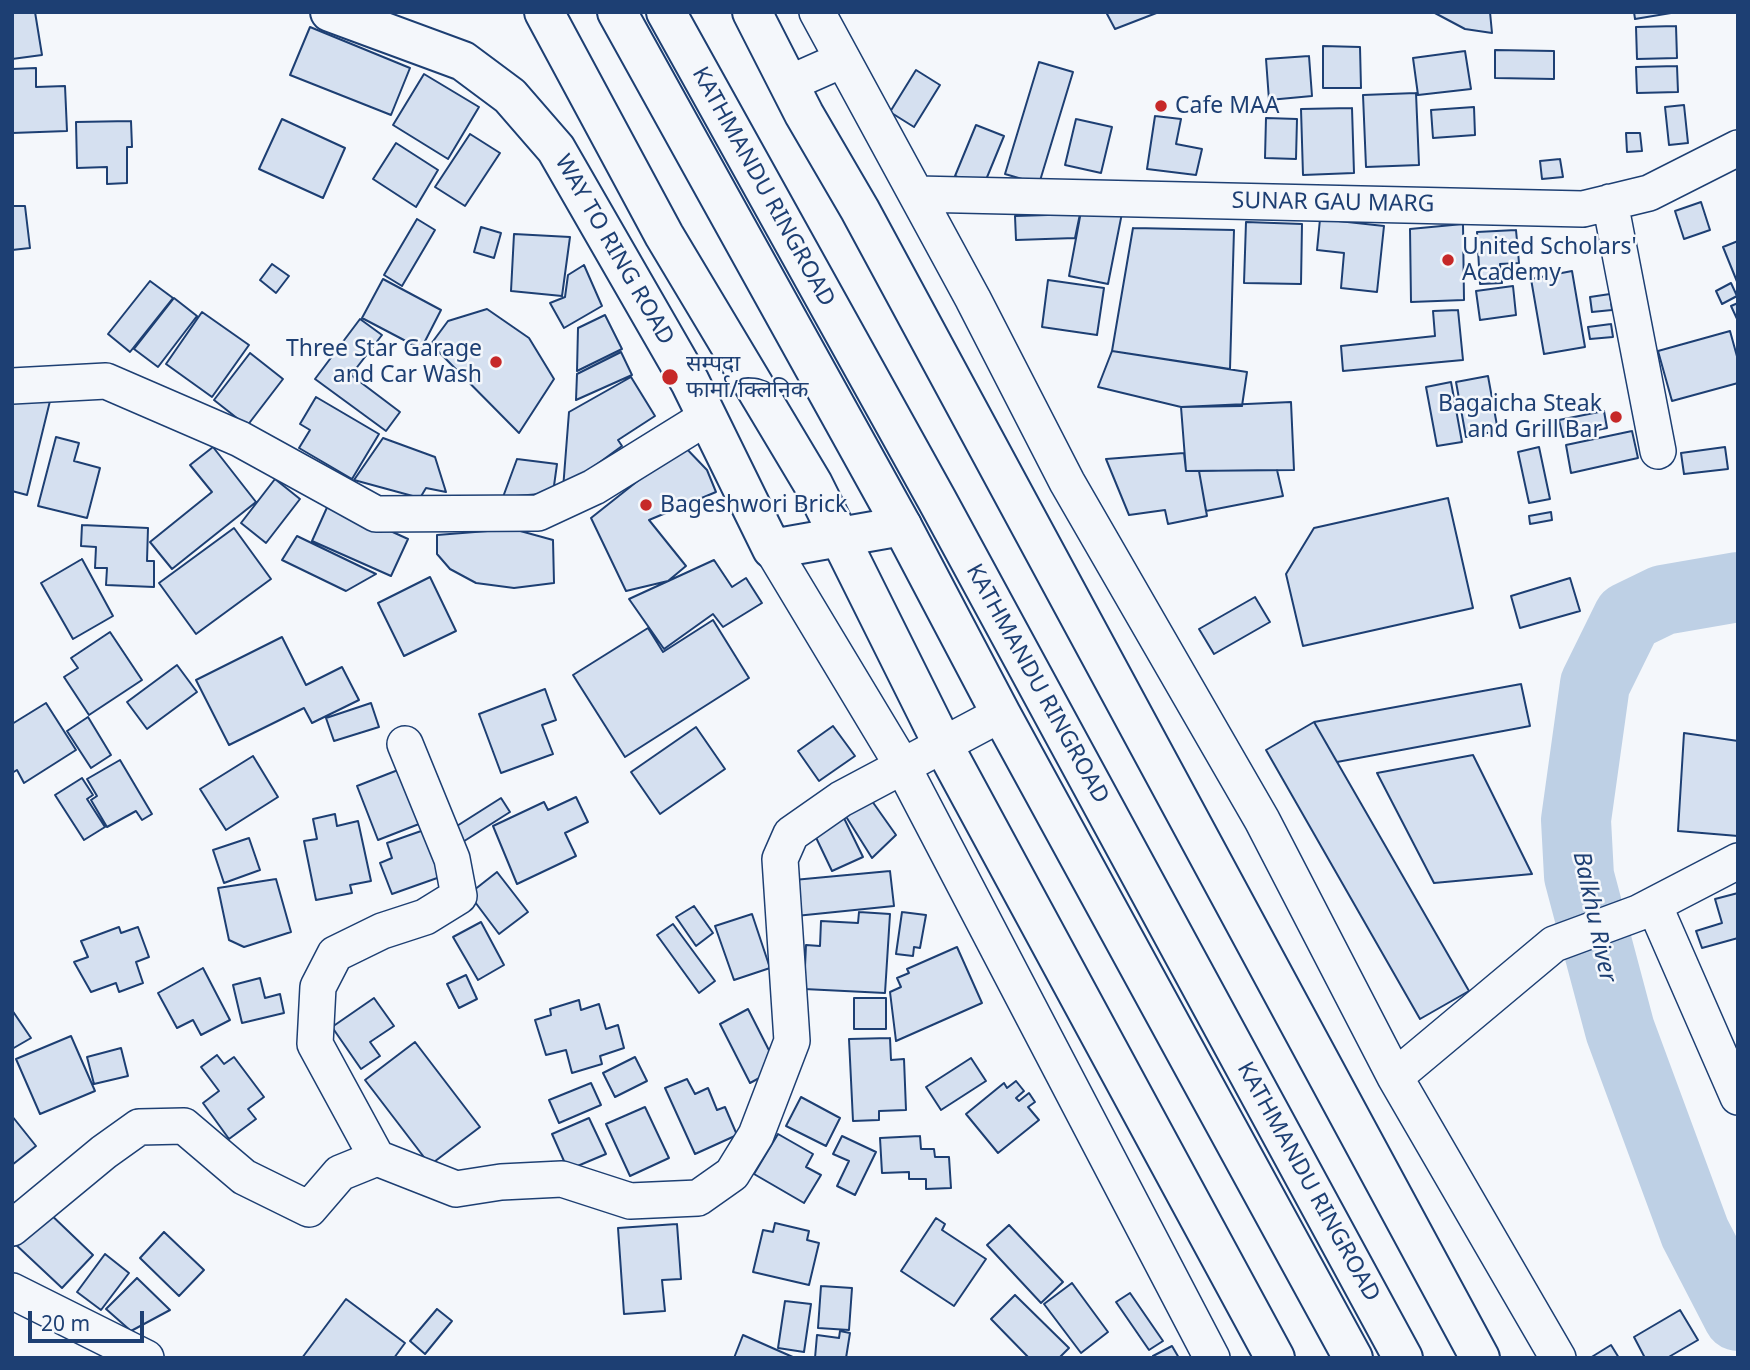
<!DOCTYPE html>
<html>
<head>
<meta charset="utf-8">
<style>
	body { margin:0 }
	#map { position:relative; width:1750px; height:1370px; overflow:hidden; background:#f4f7fb; font-family:"Noto Sans",sans-serif }
	canvas { display:block }
	.frame { position:absolute; inset:0; border:14px solid #1d3f73; pointer-events:none }
	.scale { position:absolute; left:28px; top:1311px; width:116px; height:32px; box-sizing:border-box; border:4px solid #1d3f73; border-top:0; padding-left:9px; font-size:21px; line-height:24px; white-space:nowrap; color:#1d3f73; -webkit-text-stroke:5px #f4f7fb; paint-order:stroke }
</style>
</head>
<body>
<div id="map">
<canvas width="1750" height="1370"></canvas>
<div class="frame"></div>
<div class="scale">20 m</div>
</div>
<script>
const g = document.querySelector('canvas').getContext('2d');
g.lineJoin = 'round';
const poly = rows => new Path2D(rows.map(r => 'M' + r).join(''));
function strokePath(path, color, width, dash) { g.strokeStyle = color; g.lineWidth = width; g.lineCap = dash ? 'butt' : 'round'; g.setLineDash(dash || []); g.stroke(path); }
function fill(path, color) { g.fillStyle = color; g.fill(path, 'evenodd'); }
function drawText(font, color, halo, rows, align = 'center') {
  g.font = font + ' "Noto Sans","Noto Sans Devanagari",sans-serif'; g.lineWidth = 5; g.setLineDash([]); g.textBaseline = 'middle'; g.strokeStyle = halo; g.fillStyle = color; for (const [text, x, y, turn = 0] of rows) {
    g.save(); g.translate(x, y); g.rotate((+turn || 0) * Math.PI / 180); g.textAlign = isNaN(turn) ? turn : align; if (halo) g.strokeText(text, 0, 0); g.fillText(text, 0, 0); g.restore();
  }
}
strokePath(poly([
	[1738,587,1663,600,1628,617,1595,684,1576,820,1579,876,1620,1030,1695,1233,1738,1316]
]), '#bed0e5', 70);
const building = poly([
	[12,12,35,12,42,55,12,59,12,12],
	[1106,12,1159,12,1115,29,1106,12],
	[1433,12,1490,12,1492,33,1465,29,1433,12],
	[1634,12,1671,12,1671,13,1635,19,1634,12],
	[1676,26,1677,58,1637,59,1636,27,1676,26],
	[310,27,410,68,391,115,290,75,310,27],
	[1323,46,1360,47,1361,88,1323,88,1323,46],
	[1495,50,1554,51,1554,79,1495,78,1495,50],
	[1465,51,1471,89,1418,95,1413,58,1465,51],
	[1309,56,1312,96,1269,100,1266,59,1309,56],
	[1039,62,1073,72,1039,184,1005,174,1039,62],
	[1677,66,1678,92,1637,93,1636,67,1677,66],
	[36,68,36,87,65,86,67,131,12,133,12,69,36,68],
	[916,70,940,85,914,127,890,112,916,70],
	[424,74,479,107,448,159,393,125,424,74],
	[1416,93,1419,165,1366,167,1363,95,1416,93],
	[1684,105,1688,143,1669,145,1665,107,1684,105],
	[1474,107,1475,135,1433,138,1431,110,1474,107],
	[1352,108,1354,173,1303,175,1301,109,1352,108],
	[1155,116,1181,119,1176,144,1202,149,1196,175,1147,169,1155,116],
	[1266,118,1297,119,1296,159,1265,158,1266,118],
	[282,119,345,148,323,198,259,169,282,119],
	[1076,119,1112,127,1101,173,1065,165,1076,119],
	[131,121,132,147,127,147,127,183,107,184,107,167,77,168,76,122,131,121],
	[976,125,1004,136,983,187,955,176,976,125],
	[1626,133,1640,133,1642,151,1627,152,1626,133],
	[470,134,500,153,465,206,435,187,470,134],
	[396,143,438,170,416,207,373,179,396,143],
	[1560,159,1563,177,1542,179,1540,161,1560,159],
	[1701,202,1710,230,1684,239,1675,211,1701,202],
	[12,206,25,206,30,248,12,250,12,206],
	[1082,206,1122,213,1108,284,1069,276,1082,206],
	[1080,214,1075,238,1016,240,1015,216,1080,214],
	[417,219,435,230,402,286,384,275,417,219],
	[1320,219,1384,226,1377,292,1341,288,1344,253,1317,250,1320,219],
	[1246,222,1302,224,1301,284,1244,283,1246,222],
	[1463,224,1464,300,1411,302,1410,229,1463,224],
	[481,227,501,233,494,258,474,252,481,227],
	[1133,228,1234,230,1230,369,1112,351,1133,228],
	[1516,230,1519,263,1500,264,1502,283,1480,284,1477,232,1516,230],
	[514,234,570,237,562,296,511,291,514,234],
	[1738,241,1738,284,1723,247,1738,241],
	[272,264,289,276,276,293,260,280,272,264],
	[584,265,602,306,564,328,550,303,565,297,568,275,584,265],
	[1572,271,1585,347,1544,354,1531,279,1572,271],
	[383,279,441,310,421,349,362,318,383,279],
	[1048,280,1104,288,1097,335,1042,327,1048,280],
	[150,281,173,298,130,352,108,334,150,281],
	[1731,283,1737,296,1722,304,1716,291,1731,283],
	[1513,286,1516,315,1480,320,1476,291,1513,286],
	[1610,294,1612,310,1592,312,1590,297,1610,294],
	[174,298,197,316,158,367,134,349,174,298],
	[1738,303,1738,321,1731,306,1738,303],
	[487,309,529,338,554,379,519,433,431,344,448,321,487,309],
	[1458,310,1463,360,1343,371,1341,346,1435,336,1433,311,1458,310],
	[202,312,249,345,212,397,166,364,202,312],
	[605,315,622,349,577,371,578,328,605,315],
	[360,319,382,335,351,375,400,412,386,431,315,379,360,319],
	[1611,324,1613,337,1590,339,1588,327,1611,324],
	[1730,331,1738,360,1738,383,1672,401,1658,351,1730,331],
	[1112,351,1247,372,1242,406,1181,407,1098,387,1112,351],
	[621,352,632,375,576,400,577,374,621,352],
	[250,353,283,379,247,426,214,400,250,353],
	[1488,376,1498,431,1466,437,1456,382,1488,376],
	[631,377,655,416,618,440,622,446,563,489,569,412,631,377],
	[1451,382,1462,442,1437,446,1426,387,1451,382],
	[316,397,379,434,352,479,299,448,310,430,300,424,316,397],
	[12,398,50,401,27,495,12,491,12,398],
	[1291,402,1294,470,1186,471,1181,407,1291,402],
	[1604,411,1607,428,1563,437,1559,420,1604,411],
	[1632,431,1638,458,1571,473,1566,445,1632,431],
	[56,437,79,443,74,461,100,468,87,518,38,506,56,437],
	[383,438,435,457,446,492,426,488,420,498,354,480,383,438],
	[683,445,707,470,716,492,649,520,686,566,668,581,626,591,591,518,683,445],
	[213,447,256,502,172,569,150,542,212,492,190,465,213,447],
	[1539,447,1550,499,1529,503,1518,452,1539,447],
	[1725,447,1728,469,1684,474,1681,453,1725,447],
	[1184,453,1186,471,1199,471,1207,516,1168,524,1165,510,1129,515,1106,459,1184,453],
	[517,459,557,464,553,493,503,497,517,459],
	[1277,470,1283,496,1206,511,1199,471,1277,470],
	[275,479,300,499,266,543,241,523,275,479],
	[1448,498,1473,608,1303,646,1286,574,1314,528,1448,498],
	[329,503,408,539,391,576,312,541,329,503],
	[1551,512,1552,520,1530,524,1529,516,1551,512],
	[82,525,148,528,147,561,154,561,154,587,106,585,107,568,95,568,96,547,81,546,82,525],
	[234,528,271,579,196,634,159,583,234,528],
	[513,529,553,540,554,583,514,588,476,583,450,569,437,554,437,535,513,529],
	[297,536,376,574,346,591,282,560,297,536],
	[82,559,113,616,73,639,41,583,82,559],
	[714,560,732,587,746,578,762,603,723,627,713,614,664,649,629,599,714,560],
	[430,577,456,631,404,656,378,603,430,577],
	[1570,578,1580,611,1520,628,1511,596,1570,578],
	[1255,597,1270,622,1214,654,1199,629,1255,597],
	[713,620,749,678,625,757,573,675,648,628,663,652,713,620],
	[110,632,142,680,89,715,64,677,78,668,71,658,110,632],
	[282,637,306,685,342,667,359,700,312,723,304,708,229,745,196,680,282,637],
	[177,665,197,692,147,729,127,702,177,665],
	[1521,684,1530,726,1337,762,1314,722,1521,684],
	[545,689,556,720,542,725,553,754,501,773,479,714,545,689],
	[46,703,76,750,24,783,17,770,12,773,12,724,46,703],
	[371,703,379,727,334,741,326,718,371,703],
	[88,717,111,755,91,768,67,731,88,717],
	[1314,722,1469,991,1420,1019,1266,750,1314,722],
	[833,726,855,756,819,781,798,751,833,726],
	[696,727,725,769,660,814,631,772,696,727],
	[1684,733,1738,741,1738,836,1678,831,1684,733],
	[1473,755,1532,874,1434,883,1377,773,1473,755],
	[253,756,278,797,226,830,200,789,253,756],
	[120,760,152,814,142,820,136,811,107,827,91,800,97,796,87,779,120,760],
	[398,770,419,824,378,840,357,786,398,770],
	[82,778,93,795,87,799,105,827,84,840,55,795,82,778],
	[867,794,896,835,872,858,840,807,867,794],
	[576,797,588,822,565,833,576,856,517,884,493,826,544,802,548,810,576,797],
	[501,798,510,812,458,845,449,831,501,798],
	[840,810,863,857,832,871,810,825,840,810],
	[335,814,337,826,358,821,371,881,350,885,352,893,316,900,304,841,317,839,313,819,335,814],
	[424,830,440,877,392,894,380,863,392,858,387,843,424,830],
	[249,838,260,870,224,883,213,850,249,838],
	[890,871,894,906,786,917,783,881,890,871],
	[497,872,528,912,499,934,469,894,497,872],
	[276,879,291,932,244,947,229,940,218,888,276,879],
	[1738,893,1738,938,1702,948,1696,931,1722,923,1715,899,1738,893],
	[694,906,713,933,696,946,676,917,694,906],
	[859,912,890,914,885,993,804,989,806,945,820,946,821,921,858,923,859,912],
	[902,912,926,915,920,948,914,947,913,956,896,954,902,912],
	[752,914,770,968,734,980,715,926,752,914],
	[481,922,504,965,478,980,453,937,481,922],
	[673,924,715,981,699,993,657,935,673,924],
	[119,927,121,933,138,927,149,957,136,962,143,983,119,992,116,983,91,992,74,962,88,957,81,941,119,927],
	[957,947,982,1003,896,1041,890,992,901,987,897,978,909,973,907,969,957,947],
	[203,968,230,1020,201,1035,193,1020,177,1028,158,993,203,968],
	[466,975,477,999,459,1008,447,984,466,975],
	[260,978,265,998,280,994,284,1013,242,1023,233,985,260,978],
	[374,998,394,1026,370,1042,380,1056,361,1069,332,1027,374,998],
	[854,998,886,998,886,1029,854,1029,854,998],
	[579,1000,581,1010,599,1004,606,1029,618,1025,624,1048,600,1056,602,1064,572,1073,566,1050,546,1055,535,1020,551,1015,550,1009,579,1000],
	[748,1009,778,1068,750,1083,720,1024,748,1009],
	[12,1010,31,1038,12,1049,12,1010],
	[71,1036,95,1091,40,1114,16,1059,71,1036],
	[890,1038,891,1060,904,1059,906,1110,879,1111,879,1120,853,1121,849,1039,890,1038],
	[415,1042,480,1127,430,1165,365,1080,415,1042],
	[121,1048,128,1076,94,1084,87,1057,121,1048],
	[217,1055,224,1064,234,1057,264,1097,248,1109,256,1119,229,1139,203,1103,219,1091,201,1067,217,1055],
	[635,1057,647,1081,615,1097,603,1073,635,1057],
	[971,1058,986,1081,941,1110,926,1087,971,1058],
	[687,1079,695,1094,708,1088,717,1110,725,1107,737,1135,695,1154,665,1088,687,1079],
	[1016,1081,1024,1091,1016,1098,1019,1101,1029,1093,1035,1102,1028,1107,1039,1120,998,1153,966,1114,1004,1083,1007,1088,1016,1081],
	[591,1083,601,1105,559,1123,549,1100,591,1083],
	[801,1097,840,1118,826,1146,786,1126,801,1097],
	[645,1107,669,1158,630,1176,606,1124,645,1107],
	[12,1116,36,1146,12,1165,12,1116],
	[589,1118,606,1154,568,1170,552,1134,589,1118],
	[778,1134,813,1154,806,1167,821,1175,804,1203,754,1174,778,1134],
	[842,1136,876,1152,855,1195,837,1186,849,1161,833,1154,842,1136],
	[920,1136,921,1149,934,1149,935,1157,949,1157,951,1188,926,1189,926,1179,909,1179,909,1172,882,1173,880,1138,920,1136],
	[45,1209,93,1255,62,1288,13,1242,45,1209],
	[936,1218,945,1224,942,1230,986,1259,954,1306,901,1271,936,1218],
	[775,1223,809,1231,807,1240,819,1243,809,1285,753,1272,763,1230,773,1232,775,1223],
	[677,1224,681,1279,662,1280,665,1311,624,1314,618,1228,677,1224],
	[1009,1225,1063,1282,1041,1303,987,1245,1009,1225],
	[164,1232,204,1270,179,1296,140,1258,164,1232],
	[105,1254,129,1273,101,1310,77,1292,105,1254],
	[137,1278,170,1310,131,1331,106,1309,137,1278],
	[1072,1283,1108,1332,1081,1353,1044,1304,1072,1283],
	[821,1286,852,1288,849,1330,818,1328,821,1286],
	[1130,1293,1163,1341,1149,1350,1116,1302,1130,1293],
	[1015,1295,1069,1348,1059,1358,1029,1358,991,1319,1015,1295],
	[346,1299,405,1343,394,1358,302,1358,346,1299],
	[785,1301,811,1304,804,1352,778,1348,785,1301],
	[437,1309,452,1321,425,1354,410,1341,437,1309],
	[1680,1310,1698,1340,1667,1358,1645,1358,1634,1337,1680,1310],
	[840,1331,850,1333,846,1358,815,1358,817,1335,839,1338,840,1331],
	[743,1335,795,1358,734,1358,743,1335],
	[1611,1345,1619,1358,1590,1358,1611,1345],
	[1172,1346,1179,1358,1153,1358,1153,1356,1172,1346]
]);
fill(building, '#d5e0f0');
strokePath(building, '#1d3f73', 2);
const minor = poly([
	[817,12,973,299,1067,482,1262,820,1395,1077,1558,1358],
	[790,83,842,60],
	[917,194,1583,209,1649,193,1738,148],
	[1610,202,1658,451],
	[12,386,106,381,240,439,376,514,538,513,594,487,707,417],
	[772,549,902,765,1212,1358],
	[1654,905,1738,1097],
	[1395,1077,1554,944,1638,913,1738,861],
	[377,1158,315,1044,318,987,335,954,382,931,425,917,459,896,452,859,405,744],
	[12,1228,104,1152,139,1127,184,1126,244,1177,309,1209,340,1173,377,1158,456,1189,501,1182,562,1179,630,1201,698,1198,732,1174,756,1135,792,1041,780,859,791,834,841,799,1001,714],
	[12,1291,146,1358]
]);
const tertiary = poly([
	[330,12,463,61,510,96,556,149,690,382,772,549,902,526]
]);
const primary = poly([
	[544,12,664,235,813,484,942,743,1275,1358],
	[752,12,804,114,860,210,1480,1358]
]);
const trunk = poly([
	[617,12,902,526,1001,714,1353,1358],
	[666,12,937,500,1403,1358]
]);
strokePath(minor, '#1d3f73', 38);
strokePath(tertiary, '#1d3f73', 42);
strokePath(primary, '#1d3f73', 42);
strokePath(trunk, '#1d3f73', 42);
strokePath(minor, '#f4f7fb', 35);
strokePath(tertiary, '#f4f7fb', 38);
strokePath(primary, '#f4f7fb', 38);
strokePath(trunk, '#f4f7fb', 38);
for (const [x, y, r, color] of [
	[1161,106,7,"#c62828"],
	[1448,260,7,"#c62828"],
	[496,362,7,"#c62828"],
	[670,377,9,"#c62828"],
	[1616,417,7,"#c62828"],
	[646,505,7,"#c62828"]
]) { const dot = new Path2D(); dot.arc(x, y, r, 0, 2 * Math.PI); g.fillStyle = color; g.fill(dot); strokePath(dot, '#f4f7fb', 2.5); }
drawText('23px', '#1d3f73', '#f4f7fb', [
	["Cafe MAA",1175,106],
	["United Scholars'",1462,247],
	["Academy",1462,273],
	["Three Star Garage",482,349,"right"],
	["and Car Wash",482,375,"right"],
	["सम्पदा",686,364],
	["फार्मा/क्लिनिक",686,390],
	["Bagaicha Steak",1602,404,"right"],
	["and Grill Bar",1602,430,"right"],
	["Bageshwori Brick",660,505]
], 'left');
drawText('23px', '#1d3f73', '#f4f7fb', [
	["KATHMANDU RINGROAD",763,187,61],
	["SUNAR GAU MARG",1333,203,1],
	["WAY TO RING ROAD",614,250,60],
	["KATHMANDU RINGROAD",1037,684,61],
	["KATHMANDU RINGROAD",1308,1182,61]
]);
drawText('italic 24px', '#1d3f73', '#f4f7fb', [
	["Balkhu River",1594,917,78]
]);
</script>
</body>
</html>
